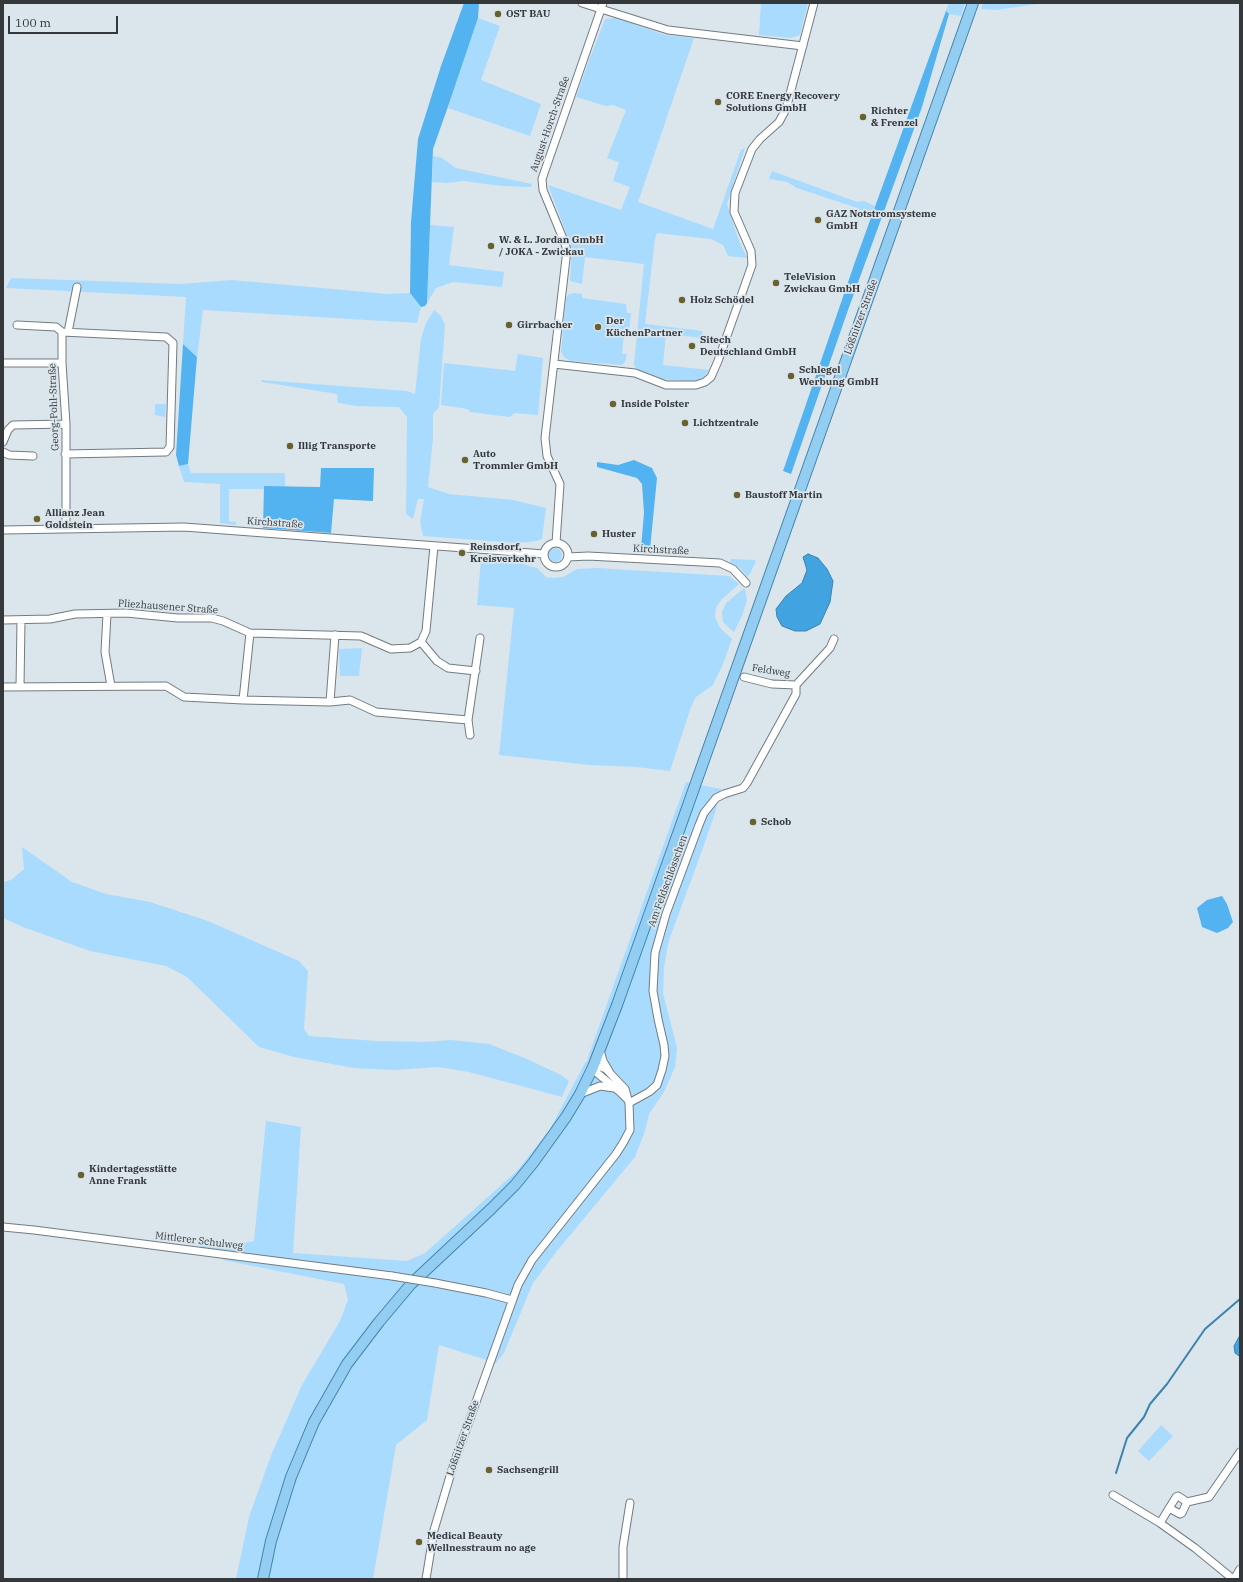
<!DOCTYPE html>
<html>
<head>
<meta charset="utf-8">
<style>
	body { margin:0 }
	#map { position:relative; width:1243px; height:1582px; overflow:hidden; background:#dbe5ec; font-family:"IBM Plex Serif",serif }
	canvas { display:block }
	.frame { position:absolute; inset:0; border:4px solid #34383b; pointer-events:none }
	.scale { position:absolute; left:8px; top:16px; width:110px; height:18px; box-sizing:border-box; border:2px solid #34383b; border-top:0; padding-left:5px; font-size:12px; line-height:14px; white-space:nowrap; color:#34383b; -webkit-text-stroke:3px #dbe5ec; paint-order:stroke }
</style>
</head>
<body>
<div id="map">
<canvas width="1243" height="1582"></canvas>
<div class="frame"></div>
<div class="scale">100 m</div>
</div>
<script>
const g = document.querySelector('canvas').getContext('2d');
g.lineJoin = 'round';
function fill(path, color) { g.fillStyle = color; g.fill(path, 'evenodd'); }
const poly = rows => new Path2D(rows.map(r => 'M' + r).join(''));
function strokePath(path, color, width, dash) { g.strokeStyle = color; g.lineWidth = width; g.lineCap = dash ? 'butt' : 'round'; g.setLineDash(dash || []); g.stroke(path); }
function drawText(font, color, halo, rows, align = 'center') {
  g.font = font + ' "IBM Plex Serif",serif'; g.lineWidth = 3.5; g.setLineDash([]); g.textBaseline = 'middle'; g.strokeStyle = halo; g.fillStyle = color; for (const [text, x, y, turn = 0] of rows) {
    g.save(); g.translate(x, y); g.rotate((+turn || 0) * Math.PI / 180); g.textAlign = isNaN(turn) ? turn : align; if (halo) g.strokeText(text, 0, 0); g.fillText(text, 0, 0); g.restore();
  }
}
fill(poly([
	[761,3,808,3,800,35,791,38,759,35],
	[949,3,965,3,961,16,949,14,946,11],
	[983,3,1044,3,996,10,981,9],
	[478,18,500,26,481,80,541,104,530,136,448,108],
	[618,18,665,35,694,38,638,202,713,229,741,150,745,148,727,204,738,238,747,258,728,256,723,245,711,239,657,233,655,239,645,324,702,331,703,338,666,334,663,365,709,370,704,377,693,382,660,379,636,369,634,364,644,264,585,257,582,284,570,281,572,248,548,185,621,210,630,187,613,181,619,162,607,158,626,110,613,105,606,106,576,97,588,63,605,19],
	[433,156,442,158,456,168,532,184,531,187,502,186,463,181,447,183,432,182],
	[772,171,857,202,864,201,875,206,872,216,857,208,797,188,787,182,769,179],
	[430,225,454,227,449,265,504,272,502,287,453,282,436,288,427,303],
	[11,278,181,284,232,280,388,294,410,293,421,307,417,323,203,310,197,357,183,344,186,297,6,288],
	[575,293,582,294,582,298,626,304,627,313,631,313,629,334,624,334,622,354,627,354,625,362,622,365,571,361,565,358,561,352,566,298,569,294],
	[434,310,441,316,445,325,439,407,433,414,433,438,428,487,449,494,513,500,546,508,542,539,536,541,518,543,423,536,420,522,424,499,418,499,413,519,406,514,407,417,399,407,357,406,338,403,337,394,262,382,261,380,407,391,415,394,421,339,426,323],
	[518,354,543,358,538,415,514,413,510,417,470,412,468,409,441,405,444,363,515,371],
	[155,404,166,404,165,417,155,415],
	[188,464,191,473,285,473,285,487,265,486,264,489,229,489,229,521,236,522,236,525,220,523,220,484,184,482,179,466],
	'548 555a7 7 0 1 1 14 0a7 7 0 1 1-14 0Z',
	[731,559,754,560,756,561,750,574,747,577,740,568,730,562],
	[481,560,523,564,537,568,546,577,554,578,563,577,577,569,597,568,729,576,739,584,721,600,716,608,715,617,720,628,732,639,723,664,713,685,696,697,691,707,670,771,636,767,590,765,499,755,514,608,477,605],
	[743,589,745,589,747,600,742,616,734,632,730,629,723,622,722,612,726,603],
	[362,648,359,676,340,676,339,649],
	[686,782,721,789,715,813,703,848,669,940,664,967,663,993,677,1048,675,1067,664,1092,649,1114,645,1131,635,1157,557,1251,533,1283,504,1353,496,1363,439,1345,427,1420,396,1445,373,1579,236,1579,249,1517,270,1458,302,1385,340,1321,348,1300,344,1284,223,1260,225,1252,202,1249,199,1241,244,1243,254,1241,266,1121,301,1127,293,1253,407,1261,425,1253,517,1171,550,1129,586,1061,606,1059,587,1060],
	[22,847,72,882,106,894,150,902,208,921,299,961,308,971,304,1029,309,1036,376,1041,425,1042,451,1040,489,1044,527,1059,561,1075,569,1081,562,1097,469,1072,438,1067,394,1070,354,1068,294,1057,259,1047,187,977,166,966,90,951,23,927,3,918,3,882,11,880,24,869],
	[1161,1425,1173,1436,1149,1461,1138,1451]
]), '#a9dbfe');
fill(poly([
	[464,3,479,3,478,18,451,98,433,149,427,303,425,306,421,307,410,293,411,222,418,139,441,66],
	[946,11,949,14,922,107,848,310,791,474,783,471,856,259],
	[183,344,197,357,188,464,179,466,176,455],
	[634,460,652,468,657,478,650,549,641,548,644,513,642,484,637,478,597,467,597,462,618,465],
	[321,468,374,468,373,501,334,499,331,533,263,528,264,486,320,487],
	[1222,896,1227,904,1233,922,1228,928,1217,933,1202,927,1197,908,1207,900]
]), '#53b3f1');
const water = poly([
	[808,554,818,558,827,569,833,581,830,602,820,624,806,631,795,631,782,626,777,617,776,609,786,596,802,583,807,570,803,557,808,554],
	[1240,1335,1240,1356,1239,1356,1235,1353,1234,1346,1240,1335]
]);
fill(water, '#41a3e0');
strokePath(water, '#3d83ae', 1);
strokePath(poly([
	[1116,1473,1127,1438,1144,1417,1150,1404,1167,1384,1205,1329,1240,1299]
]), '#3d83ae', 2);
const street = poly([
	[582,3,601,9,603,3],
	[17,325,56,327,62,332],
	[62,332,166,337,173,343,170,447,166,452,65,454],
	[62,332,62,363,66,424,66,528],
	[68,332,77,287],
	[3,363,62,363],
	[554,364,635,373,666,385,696,385,705,382,711,377,718,361,752,265,751,251,734,212,735,193,752,149,760,139,779,122,786,109,814,3],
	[3,442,8,430,13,425,66,424],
	[3,452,9,455,33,456],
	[3,530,184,527,544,554],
	[556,543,560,484,547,456,545,438,567,250,564,241,543,190,542,179,601,9,668,30,803,46],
	'544 555a12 12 0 1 1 24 0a12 12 0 1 1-24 0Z',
	[568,557,588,556,720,563,733,569,746,583],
	[107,614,105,652,111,686],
	[3,620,50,619,75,614,126,613,178,618,212,618,223,621,250,633,361,636,391,649,410,648,421,642,426,631,434,546],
	[421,642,437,661,448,668,476,671],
	[744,677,772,684,796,685],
	[796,685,830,648,834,639],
	[3,687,166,686,184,697,243,700,330,702,350,700,376,712,468,720],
	[20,687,21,620],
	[243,700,250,633],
	[330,702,335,635],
	[470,735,468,720,480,638],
	[600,1050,603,1061,609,1071],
	[593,1067,597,1073,620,1092,627,1099],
	[580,1094,600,1086,614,1088],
	[629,1103,649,1092,657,1085,662,1070,665,1056,664,1045,658,1019,653,991,655,953,666,914,699,825,704,813,716,798,724,794,743,788,747,783,796,694,796,685],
	[3,1227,34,1230,392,1276],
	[435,1283,486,1293,512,1300],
	[1113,1495,1160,1523,1195,1548,1233,1579],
	[1169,1508,1180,1514,1182,1513,1187,1502],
	[1160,1523,1176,1497,1178,1496,1187,1502,1209,1497,1240,1452],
	[426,1579,434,1530,453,1466,518,1285,532,1260,616,1154,623,1143,630,1130,629,1103,625,1089,606,1069,601,1067,593,1067],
	[623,1579,623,1547,630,1503],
	[1234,1579,1240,1569]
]);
const primary = poly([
	[263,1579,271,1541,291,1477,314,1422,347,1364,379,1322,411,1284,491,1209,515,1185,533,1163,566,1117,580,1094,593,1067,617,1005,973,3]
]);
strokePath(street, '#737b82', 9);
strokePath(primary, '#4384ad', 12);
strokePath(street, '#fff', 7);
strokePath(primary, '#93cef2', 10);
const streetBridge = poly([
	[392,1276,435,1283]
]);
strokePath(streetBridge, '#737b82', 9, []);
strokePath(streetBridge, '#fff', 7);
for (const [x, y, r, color] of [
	[498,14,4,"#69622f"],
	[718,102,4,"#69622f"],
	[863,117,4,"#69622f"],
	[818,220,4,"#69622f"],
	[491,246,4,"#69622f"],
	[776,283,4,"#69622f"],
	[682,300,4,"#69622f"],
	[509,325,4,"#69622f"],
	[598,327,4,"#69622f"],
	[692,346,4,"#69622f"],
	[791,376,4,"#69622f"],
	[613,404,4,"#69622f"],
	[685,423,4,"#69622f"],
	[290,446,4,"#69622f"],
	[465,460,4,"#69622f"],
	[737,495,4,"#69622f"],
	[37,519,4,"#69622f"],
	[594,534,4,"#69622f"],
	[462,553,4,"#69622f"],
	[753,822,4,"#69622f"],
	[81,1175,4,"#69622f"],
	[489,1470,4,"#69622f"],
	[419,1542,4,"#69622f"]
]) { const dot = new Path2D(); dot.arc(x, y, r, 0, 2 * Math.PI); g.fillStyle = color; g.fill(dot); strokePath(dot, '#dbe5ec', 1.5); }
drawText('bold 10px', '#34383b', '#dbe5ec', [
	["OST BAU",506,14],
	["CORE Energy Recovery",726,96],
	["Solutions GmbH",726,108],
	["Richter",871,111],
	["& Frenzel",871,123],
	["GAZ Notstromsysteme",826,214],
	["GmbH",826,226],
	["W. & L. Jordan GmbH",499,240],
	["/ JOKA - Zwickau",499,252],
	["TeleVision",784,277],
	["Zwickau GmbH",784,289],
	["Holz Schödel",690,300],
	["Der",606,321],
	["KüchenPartner",606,333],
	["Girrbacher",517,325],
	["Sitech",700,340],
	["Deutschland GmbH",700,352],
	["Schlegel",799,370],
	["Werbung GmbH",799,382],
	["Inside Polster",621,404],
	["Lichtzentrale",693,423],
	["Illig Transporte",298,446],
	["Auto",473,454],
	["Trommler GmbH",473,466],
	["Baustoff Martin",745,495],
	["Allianz Jean",45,513],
	["Goldstein",45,525],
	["Huster",602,534],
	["Reinsdorf,",470,547],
	["Kreisverkehr",470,559],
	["Schob",761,822],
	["Kindertagesstätte",89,1169],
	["Anne Frank",89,1181],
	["Sachsengrill",497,1470],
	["Medical Beauty",427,1536],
	["Wellnesstraum no age",427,1548]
], 'left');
drawText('10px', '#34383b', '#dbe5ec', [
	["August-Horch-Straße",550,124,-71],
	["Lößnitzer Straße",861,317,-70],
	["Georg-Pohl-Straße",54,407,-92],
	["Kirchstraße",275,523,4],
	["Kirchstraße",661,550,3],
	["Pliezhausener Straße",168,607,4],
	["Feldweg",771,671,9],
	["Am Feldschlösschen",668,881,-70],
	["Mittlerer Schulweg",199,1241,7],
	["Lößnitzer Straße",463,1438,-71]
]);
</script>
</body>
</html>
